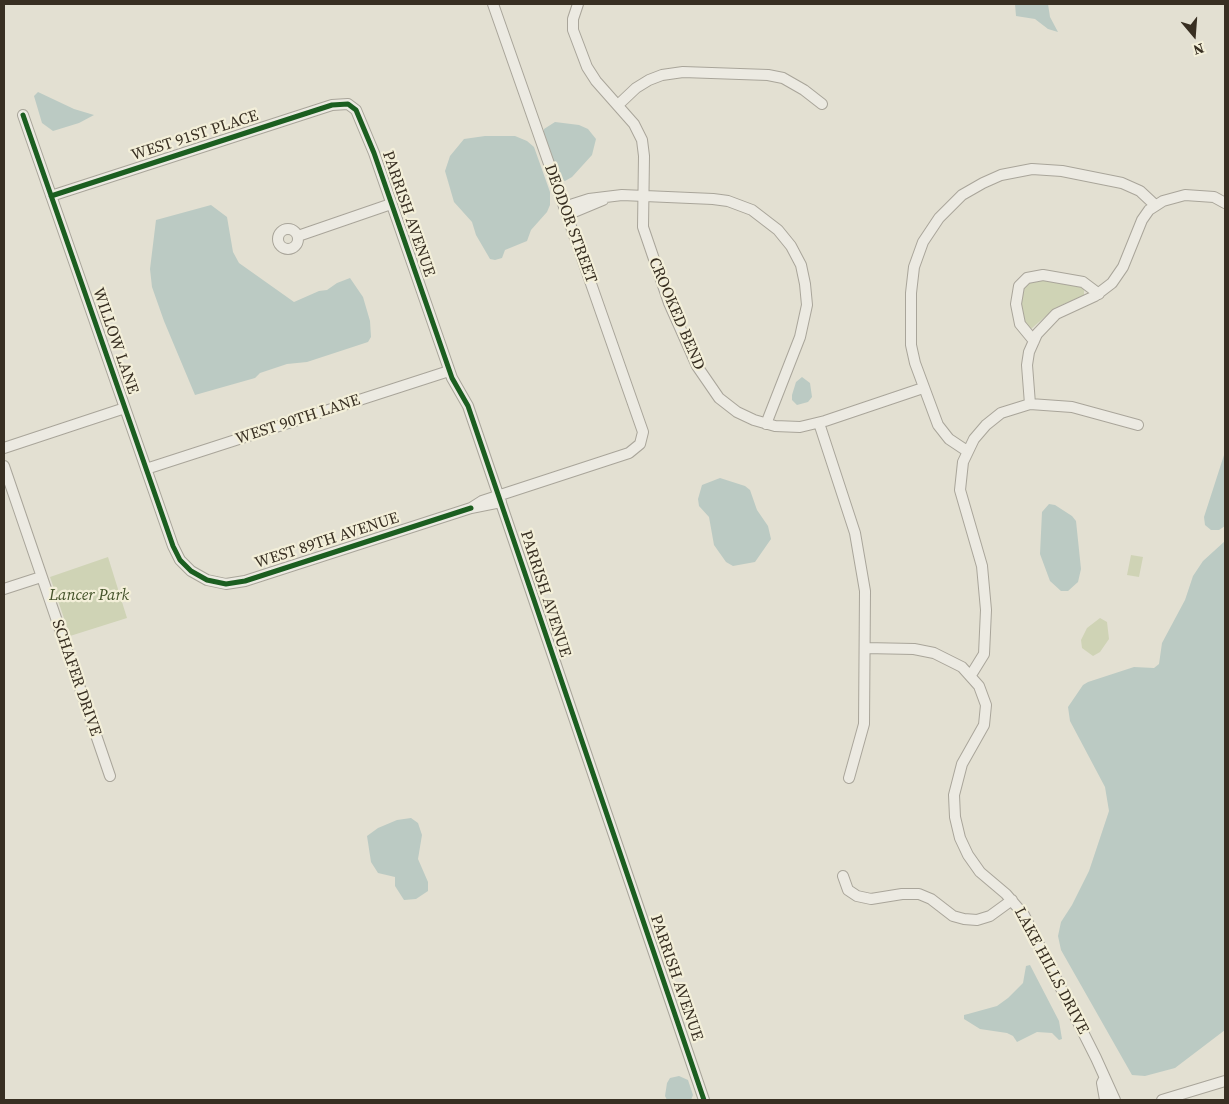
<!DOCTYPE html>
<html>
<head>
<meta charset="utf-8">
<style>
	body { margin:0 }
	#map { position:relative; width:1229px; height:1104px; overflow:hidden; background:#e3e0d2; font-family:"Source Serif 4",serif }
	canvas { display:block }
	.frame { position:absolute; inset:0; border:5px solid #382f22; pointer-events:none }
	.north { position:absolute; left:1169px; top:10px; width:50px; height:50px; -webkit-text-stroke:4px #f3efd9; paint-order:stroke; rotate:162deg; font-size:14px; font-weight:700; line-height:20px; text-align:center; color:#382f22 }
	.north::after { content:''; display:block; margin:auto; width:18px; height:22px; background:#382f22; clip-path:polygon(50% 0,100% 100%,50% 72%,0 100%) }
</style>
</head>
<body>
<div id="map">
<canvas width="1229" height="1104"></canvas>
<div class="frame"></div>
<div class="north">N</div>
</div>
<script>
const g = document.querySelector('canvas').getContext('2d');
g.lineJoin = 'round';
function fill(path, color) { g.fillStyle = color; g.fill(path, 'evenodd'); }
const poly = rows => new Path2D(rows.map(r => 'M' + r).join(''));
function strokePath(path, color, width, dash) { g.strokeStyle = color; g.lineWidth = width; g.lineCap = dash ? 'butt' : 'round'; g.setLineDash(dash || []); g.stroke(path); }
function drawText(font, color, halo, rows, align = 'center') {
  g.font = font + ' "Source Serif 4",serif'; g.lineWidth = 4.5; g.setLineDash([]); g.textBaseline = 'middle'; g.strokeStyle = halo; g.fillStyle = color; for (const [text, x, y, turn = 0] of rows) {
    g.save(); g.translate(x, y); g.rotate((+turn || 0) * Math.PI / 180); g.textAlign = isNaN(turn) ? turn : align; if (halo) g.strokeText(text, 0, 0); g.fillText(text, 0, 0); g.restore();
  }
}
fill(poly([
	[1038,279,1080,286,1084,288,1084,295,1055,308,1031,329,1025,326,1020,300,1021,292,1026,284],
	[1131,555,1143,557,1139,577,1127,575],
	[108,557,127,618,70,636,50,577],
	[1100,618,1107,622,1109,639,1100,652,1093,656,1082,648,1081,640,1087,628]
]), '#cfd3b5');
fill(poly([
	[1015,4,1048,4,1050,17,1058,32,1048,29,1035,19,1016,16],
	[38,92,74,109,94,115,79,123,53,131,42,123,34,96],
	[555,122,579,125,588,129,596,139,592,155,572,177,565,181,558,179,543,135,544,129],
	[485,136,515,136,527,141,534,147,550,192,550,205,547,212,531,230,527,241,505,250,502,258,495,260,490,259,476,235,472,222,454,202,445,171,450,156,464,139],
	[211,205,227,217,233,252,239,263,294,302,319,291,327,290,337,283,350,278,363,297,370,321,371,337,368,342,307,362,287,364,260,373,255,378,195,395,164,321,152,287,150,269,156,220],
	[802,377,810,383,812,397,808,402,797,405,792,400,792,395,796,382],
	[1225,452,1225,526,1219,530,1211,530,1205,525,1204,517],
	[720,478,745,486,750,490,757,510,768,526,771,539,755,562,733,566,726,562,714,545,709,517,699,506,698,499,702,485],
	[1049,504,1055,505,1072,516,1076,521,1081,569,1078,582,1068,591,1061,591,1050,581,1040,554,1042,512],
	[1225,541,1225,1030,1175,1068,1145,1076,1132,1075,1061,950,1058,936,1061,922,1072,905,1089,871,1109,811,1105,787,1070,721,1068,707,1083,685,1088,682,1134,667,1154,668,1159,664,1162,643,1185,600,1193,576,1203,561],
	[411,818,418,823,422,835,418,859,428,882,428,891,416,899,404,900,395,886,395,877,378,873,371,862,367,836,378,828,397,820],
	[1030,965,1059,1021,1062,1039,1059,1040,1052,1033,1037,1032,1017,1042,1013,1036,1007,1033,980,1029,964,1019,964,1015,968,1014,997,1006,1008,998,1023,983,1026,966],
	[679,1076,688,1080,693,1095,691,1100,667,1100,665,1096,667,1083,670,1078]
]), '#bbcac3');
const minor = poly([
	[493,4,643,432,640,444,629,453,482,501,471,508,501,502],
	[578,4,573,19,573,30,587,67,596,81,634,124,642,140,644,156,643,227,669,303,697,366,719,398,737,412,754,420,775,426,800,427,825,421,923,388],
	[618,105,636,88,649,80,662,75,683,72,768,75,783,78,804,90,822,104],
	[23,115,173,546,180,560,191,571,207,580,226,584,245,581,471,508],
	[51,196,332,105,348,104,356,110,374,153,452,378,468,406,704,1100],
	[564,207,589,199,622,195,713,199,728,201,752,210,778,230,791,246,801,265,805,284,807,305,800,337,766,424],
	[567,215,603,200],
	'278 239a10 10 0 1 1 20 0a10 10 0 1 1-20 0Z',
	[298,236,391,204],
	[1034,341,1020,324,1016,304,1019,286,1027,278,1043,275,1083,282,1099,294],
	[1030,404,1027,365,1029,352,1037,334,1056,314,1095,296,1112,283,1123,267,1142,220,1149,210,1163,201,1185,195,1214,197,1225,203],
	[819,423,855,533,865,591,864,724,849,778],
	[4,448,125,408],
	[967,451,949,439,938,425,915,363,911,345,911,293,914,267,923,242,939,218,962,195,983,183,1001,175,1032,169,1062,171,1122,183,1140,191,1155,205],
	[4,466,110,776],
	[146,469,449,371],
	[4,589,41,577],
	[865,648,914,649,934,653,962,667,979,686,986,705,984,725,962,764,954,795,955,817,960,838,968,855,980,872,1006,894,1024,915,1096,1058,1115,1100],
	[971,675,984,654,986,610,982,566,960,490,963,462,974,439,986,425,1001,413,1030,404,1072,407,1138,425],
	[843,876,848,890,857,896,871,899,902,894,919,894,931,899,953,916,964,919,977,920,990,916,1012,900],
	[1104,1079,1102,1083,1105,1100],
	[1162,1100,1225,1081]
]);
strokePath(minor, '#a9a59a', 12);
strokePath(minor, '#eceae2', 10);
strokePath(poly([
	[23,115,173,546,180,560,191,571,207,580,226,584,245,581,471,508],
	[51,196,332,105,348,104,356,110,374,153,452,378,468,406,704,1100]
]), '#1b5e20', 5);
drawText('16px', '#382f22', '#f3efd9', [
	["WEST 91ST PLACE",195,136,-18],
	["PARRISH AVENUE",408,214,71],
	["DEODOR STREET",570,224,70],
	["CROOKED BEND",676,314,67],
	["WILLOW LANE",115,341,71],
	["WEST 90TH LANE",298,420,-18],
	["WEST 89TH AVENUE",327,541,-18],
	["PARRISH AVENUE",545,594,72],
	["SCHAFER DRIVE",76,678,71],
	["LAKE HILLS DRIVE",1051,971,62],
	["PARRISH AVENUE",676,978,71]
]);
drawText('italic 16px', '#44532a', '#f3efd9', [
	["Lancer Park",89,596]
]);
</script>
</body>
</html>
